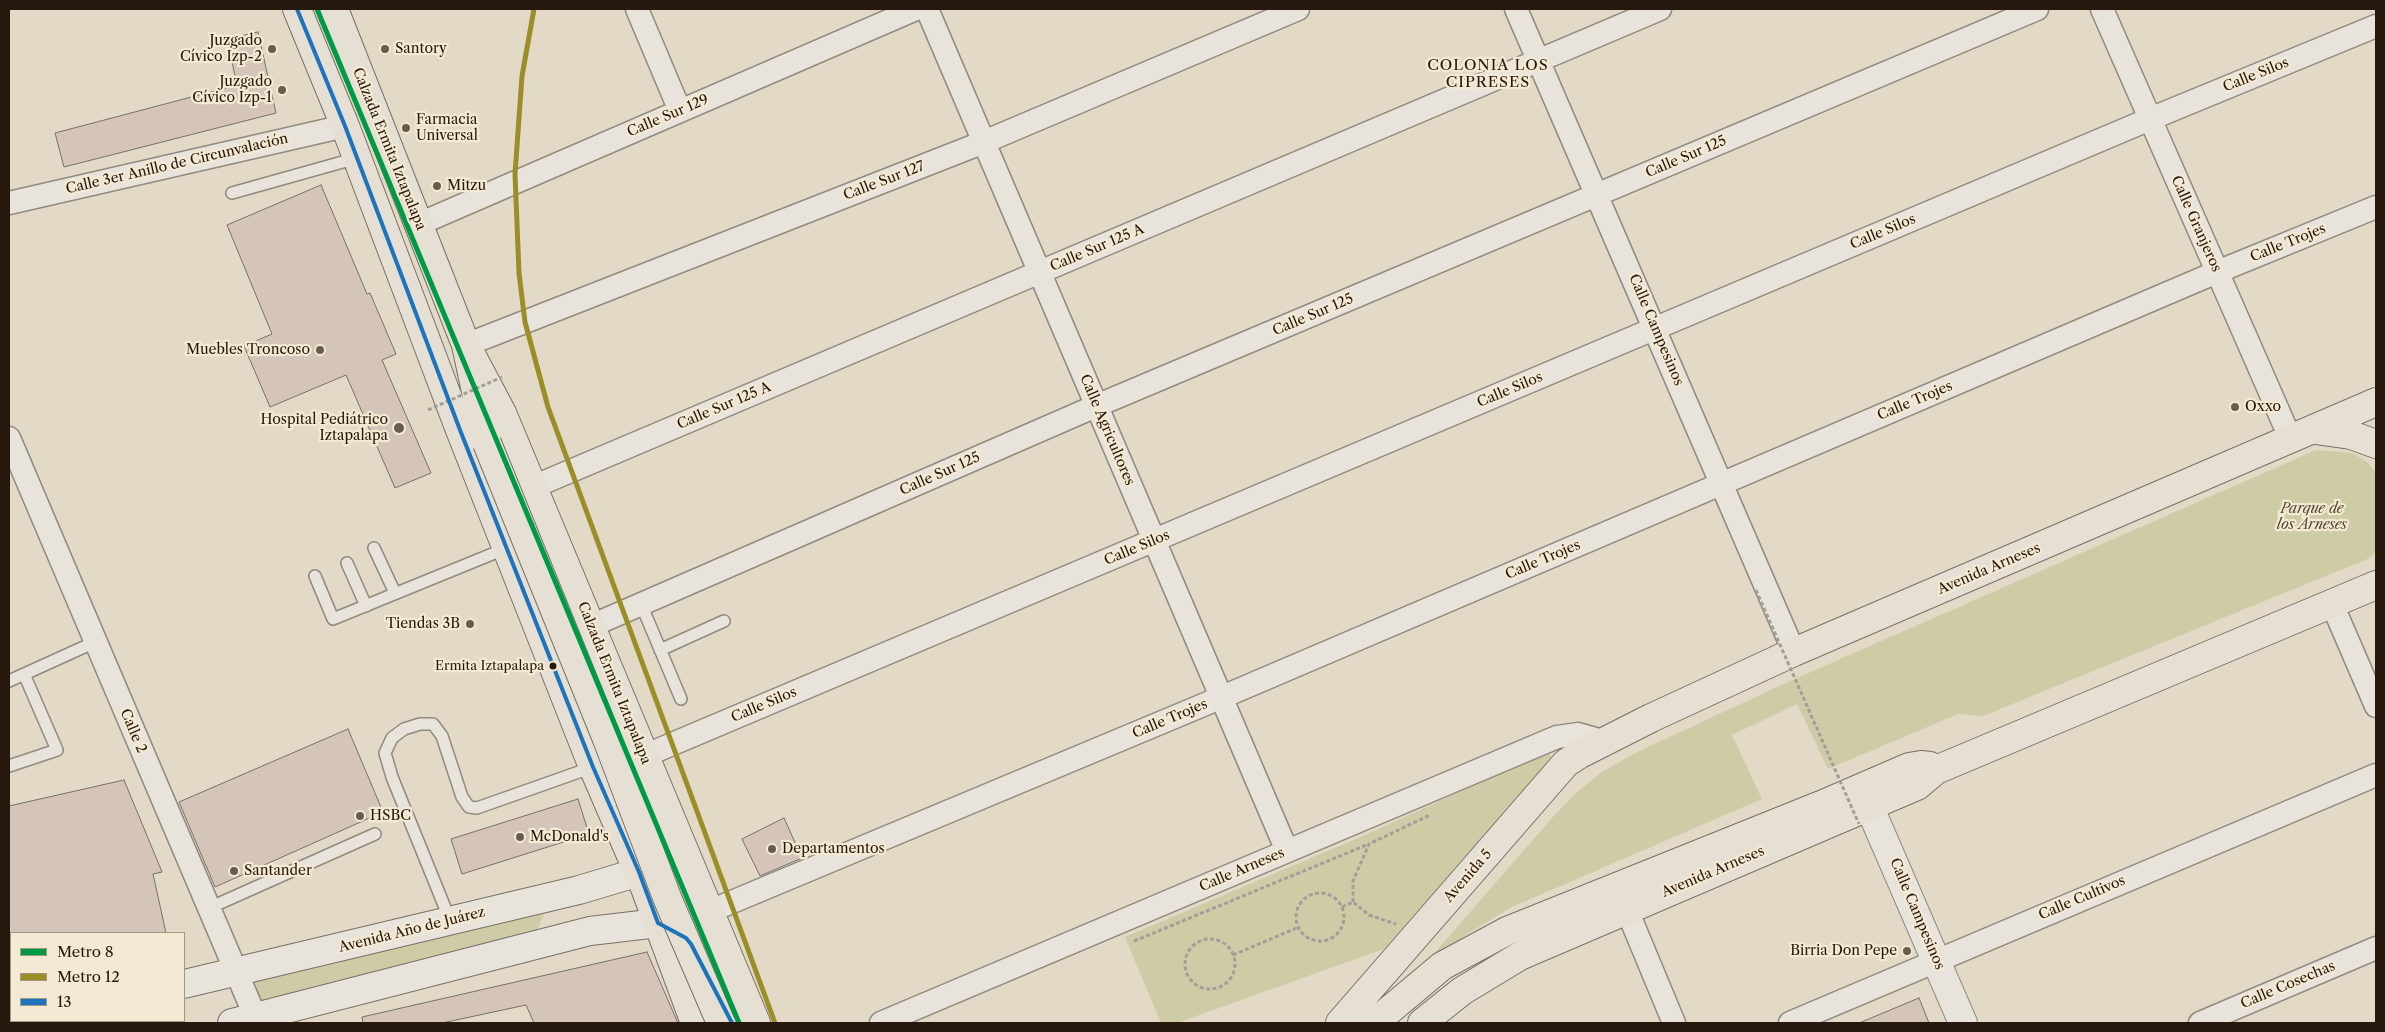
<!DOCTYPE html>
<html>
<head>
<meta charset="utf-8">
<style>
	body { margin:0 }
	#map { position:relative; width:2385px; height:1032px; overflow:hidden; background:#e2dac7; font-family:"Libre Caslon Text",serif }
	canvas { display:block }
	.frame { position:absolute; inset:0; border:10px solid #27180d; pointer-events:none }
	.legend { position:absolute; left:10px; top:932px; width:175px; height:90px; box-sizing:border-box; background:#f4ead3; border:1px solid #a29684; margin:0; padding:6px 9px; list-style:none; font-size:15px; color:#27180d }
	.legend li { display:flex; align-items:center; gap:10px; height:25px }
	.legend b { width:25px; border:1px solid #a29684 }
</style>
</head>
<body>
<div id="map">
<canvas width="2385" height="1032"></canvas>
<div class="frame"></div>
<ul class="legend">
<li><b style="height:6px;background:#009a44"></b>Metro 8</li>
<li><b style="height:6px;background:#9b8e26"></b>Metro 12</li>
<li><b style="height:6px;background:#1c75bc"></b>13</li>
</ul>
</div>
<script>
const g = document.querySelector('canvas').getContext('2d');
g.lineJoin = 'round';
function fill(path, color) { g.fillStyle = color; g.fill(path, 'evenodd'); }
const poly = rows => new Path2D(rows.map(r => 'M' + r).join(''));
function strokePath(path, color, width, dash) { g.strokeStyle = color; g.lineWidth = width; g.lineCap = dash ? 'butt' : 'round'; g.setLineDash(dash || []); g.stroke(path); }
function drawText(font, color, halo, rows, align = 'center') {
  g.font = font + ' "Libre Caslon Text",serif'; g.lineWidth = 4.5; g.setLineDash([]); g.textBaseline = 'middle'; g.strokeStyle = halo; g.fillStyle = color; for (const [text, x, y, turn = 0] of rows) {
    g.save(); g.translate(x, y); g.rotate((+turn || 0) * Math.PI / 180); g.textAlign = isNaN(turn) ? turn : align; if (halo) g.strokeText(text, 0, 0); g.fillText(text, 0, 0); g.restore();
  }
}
fill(poly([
	[2316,450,2352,453,2367,462,2376,472,2376,552,2370,558,1983,716,1958,714,1828,769,1797,704,1732,735,1762,799,1512,907,1467,934,1410,981,1552,818,1577,792,1602,772,1635,753,1788,682],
	[1548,752,1552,758,1384,949,1177,1023,1161,1023,1125,937,1365,835],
	[549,901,536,934,263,1009,248,975]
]), '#cecca7');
const building = poly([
	[258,32,276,113,64,167,55,133,237,85,227,39,258,32],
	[321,185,367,294,370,293,396,354,382,360,431,473,395,488,346,375,270,407,244,346,272,334,227,225,321,185],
	[348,729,383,812,215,887,179,802,348,729],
	[124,780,162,872,153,874,166,933,9,933,9,806,124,780],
	[578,799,589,834,462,874,451,839,578,799],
	[784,818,802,858,760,876,742,839,784,818],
	[647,952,678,1023,534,1023,526,1005,442,1023,363,1023,362,1017,647,952],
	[1919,998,1929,1023,1859,1023,1919,998]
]);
fill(building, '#d5c5b9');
strokePath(building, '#777065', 1);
const service = poly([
	[232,193,357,158],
	[374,548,395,593],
	[347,563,366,606],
	[315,576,333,619,507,548],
	[641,604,681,699],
	[660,650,724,621],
	[9,681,95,642],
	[9,766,57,750,24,674],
	[209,908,375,834],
	[450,920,392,777,385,753,392,738,404,729,420,724,433,724,442,736,462,797,469,807,477,808,593,767]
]);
const minor = poly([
	[637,9,680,111],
	[927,9,1287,851],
	[1516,9,1794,652],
	[2102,9,2291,440],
	[9,203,345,126],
	[419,224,916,9],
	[466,345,984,142,1298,9],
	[9,438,258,1023],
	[533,487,1660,9],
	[2332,604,2376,706],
	[591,626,1096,406,2037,9],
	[644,756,2150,119,2376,26],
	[1627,910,1674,1023],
	[708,912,1220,698,2217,272,2376,207],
	[881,1023,1557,737,1578,734,1606,742],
	[1790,1023,2376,775],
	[2200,1023,2376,948]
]);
const tertiary = poly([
	[1869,806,1963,1023]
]);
const secondary = poly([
	[184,984,579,890,639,872],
	[9,1021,11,1021],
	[65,1021,65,1023],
	[232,1023,590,931,658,923]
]);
const primary = poly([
	[297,9,345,126,460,430,593,767,645,888,695,1023],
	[334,9,466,345,487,443],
	[466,345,502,413,756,1023],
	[2315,430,2351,435,2376,444],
	[1340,1023,1566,763,1580,754,1651,718,1794,652,2376,402],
	[1374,1023,1442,966,1507,931,1821,805,1909,767,1921,765,1930,766,1936,770],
	[1422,1023,1462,991,1520,956,1917,786,1936,770,2376,585]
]);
strokePath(service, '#918a7e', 14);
strokePath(minor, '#918a7e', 25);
strokePath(tertiary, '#918a7e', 30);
strokePath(secondary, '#777065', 30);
strokePath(primary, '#777065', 30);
strokePath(poly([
	'1296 917a24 24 0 1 1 48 0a24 24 0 1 1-48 0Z',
	[1353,902,1353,881,1369,844,1430,815],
	[1342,907,1353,902,1369,915,1396,924],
	'1185 964a25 25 0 1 1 50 0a25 25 0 1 1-50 0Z',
	[1134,941,1369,844],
	[1233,955,1299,927]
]), '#a39e97', 3, [4, 2.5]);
strokePath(service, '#e8e4db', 11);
strokePath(minor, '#e8e4db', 22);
strokePath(tertiary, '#e8e4db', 28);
strokePath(secondary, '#e8e4db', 28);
strokePath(primary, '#e5dfd4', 28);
const primaryBridge = poly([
	[487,443,607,739,668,900,721,1023]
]);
strokePath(primaryBridge, '#777065', 30, []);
strokePath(poly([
	[428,410,502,377],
	[1756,590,1859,824]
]), '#a39e97', 3, [4, 2.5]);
strokePath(primaryBridge, '#e5dfd4', 28);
strokePath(poly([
	[297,9,345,126,460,430,593,767,639,872,658,923,686,938,691,944,732,1023]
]), '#1c75bc', 4);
strokePath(poly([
	[317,9,739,1023]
]), '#009a44', 5);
strokePath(poly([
	[534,9,522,76,515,174,519,273,525,322,548,407,775,1023]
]), '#9b8e26', 5);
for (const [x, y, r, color] of [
	[272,49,5,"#685c4e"],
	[385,49,5,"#685c4e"],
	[282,90,5,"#685c4e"],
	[406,128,5,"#685c4e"],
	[437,186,5,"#685c4e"],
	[320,350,5,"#685c4e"],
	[2235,407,5,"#685c4e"],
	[399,428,6,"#685c4e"],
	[470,624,5,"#685c4e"],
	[553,666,4.5,"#27180d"],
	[360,816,5,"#685c4e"],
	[520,837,5,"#685c4e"],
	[772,849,5,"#685c4e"],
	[234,871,5,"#685c4e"],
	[1907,951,5,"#685c4e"]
]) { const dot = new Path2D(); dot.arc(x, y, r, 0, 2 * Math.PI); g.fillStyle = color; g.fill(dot); strokePath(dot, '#f4ead3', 2); }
drawText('13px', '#27180d', '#f4ead3', [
	["Ermita Iztapalapa",544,666]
], 'right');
drawText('14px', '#27180d', '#f4ead3', [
	["Juzgado",262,41,"right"],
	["Cívico Izp-2",262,57,"right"],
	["Santory",395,49],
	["Juzgado",272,82,"right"],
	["Cívico Izp-1",272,98,"right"],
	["Farmacia",416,120],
	["Universal",416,136],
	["Mitzu",447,186],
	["Muebles Troncoso",310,350,"right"],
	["Oxxo",2245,407],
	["Hospital Pediátrico",388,420,"right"],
	["Iztapalapa",388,436,"right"],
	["Tiendas 3B",460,624,"right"],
	["HSBC",370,816],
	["McDonald's",530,837],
	["Departamentos",782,849],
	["Santander",244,871],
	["Birria Don Pepe",1897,951,"right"]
], 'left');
drawText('14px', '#27180d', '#f4ead3', [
	["Calle Silos",2256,75,-22],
	["Calle Sur 129",668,116,-23],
	["Calzada Ermita Iztapalapa",389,149,68],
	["Calle Sur 125",1686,157,-23],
	["Calle 3er Anillo de Circunvalación",177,164,-13],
	["Calle Sur 127",884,181,-21],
	["Calle Granjeros",2196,224,66],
	["Calle Silos",1883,232,-23],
	["Calle Trojes",2288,243,-22],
	["Calle Sur 125 A",1097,248,-23],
	["Calle Sur 125",1313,315,-23],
	["Calle Campesinos",1656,330,67],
	["Calle Silos",1510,390,-23],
	["Calle Trojes",1915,401,-23],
	["Calle Sur 125 A",724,406,-23],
	["Calle Agricultores",1107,430,67],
	["Calle Sur 125",940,474,-24],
	["Calle Silos",1137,548,-23],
	["Calle Trojes",1543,560,-23],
	["Avenida Arneses",1989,569,-23],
	["Calzada Ermita Iztapalapa",614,683,68],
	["Calle Silos",764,705,-23],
	["Calle Trojes",1170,719,-23],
	["Calle 2",133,731,67],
	["Calle Arneses",1242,870,-23],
	["Avenida Arneses",1713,872,-23],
	["Avenida 5",1468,876,-49],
	["Calle Cultivos",2082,898,-23],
	["Calle Campesinos",1917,914,67],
	["Avenida Año de Juárez",412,930,-14],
	["Calle Cosechas",2288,985,-23]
]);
drawText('italic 14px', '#544b33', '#f4ead3', [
	["Parque de",2312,509],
	["los Arneses",2312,525]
]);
g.letterSpacing = '1px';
drawText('15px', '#27180d', '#f4ead3', [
	["COLONIA LOS",1488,66],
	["CIPRESES",1488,83]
]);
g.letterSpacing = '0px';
</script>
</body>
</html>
